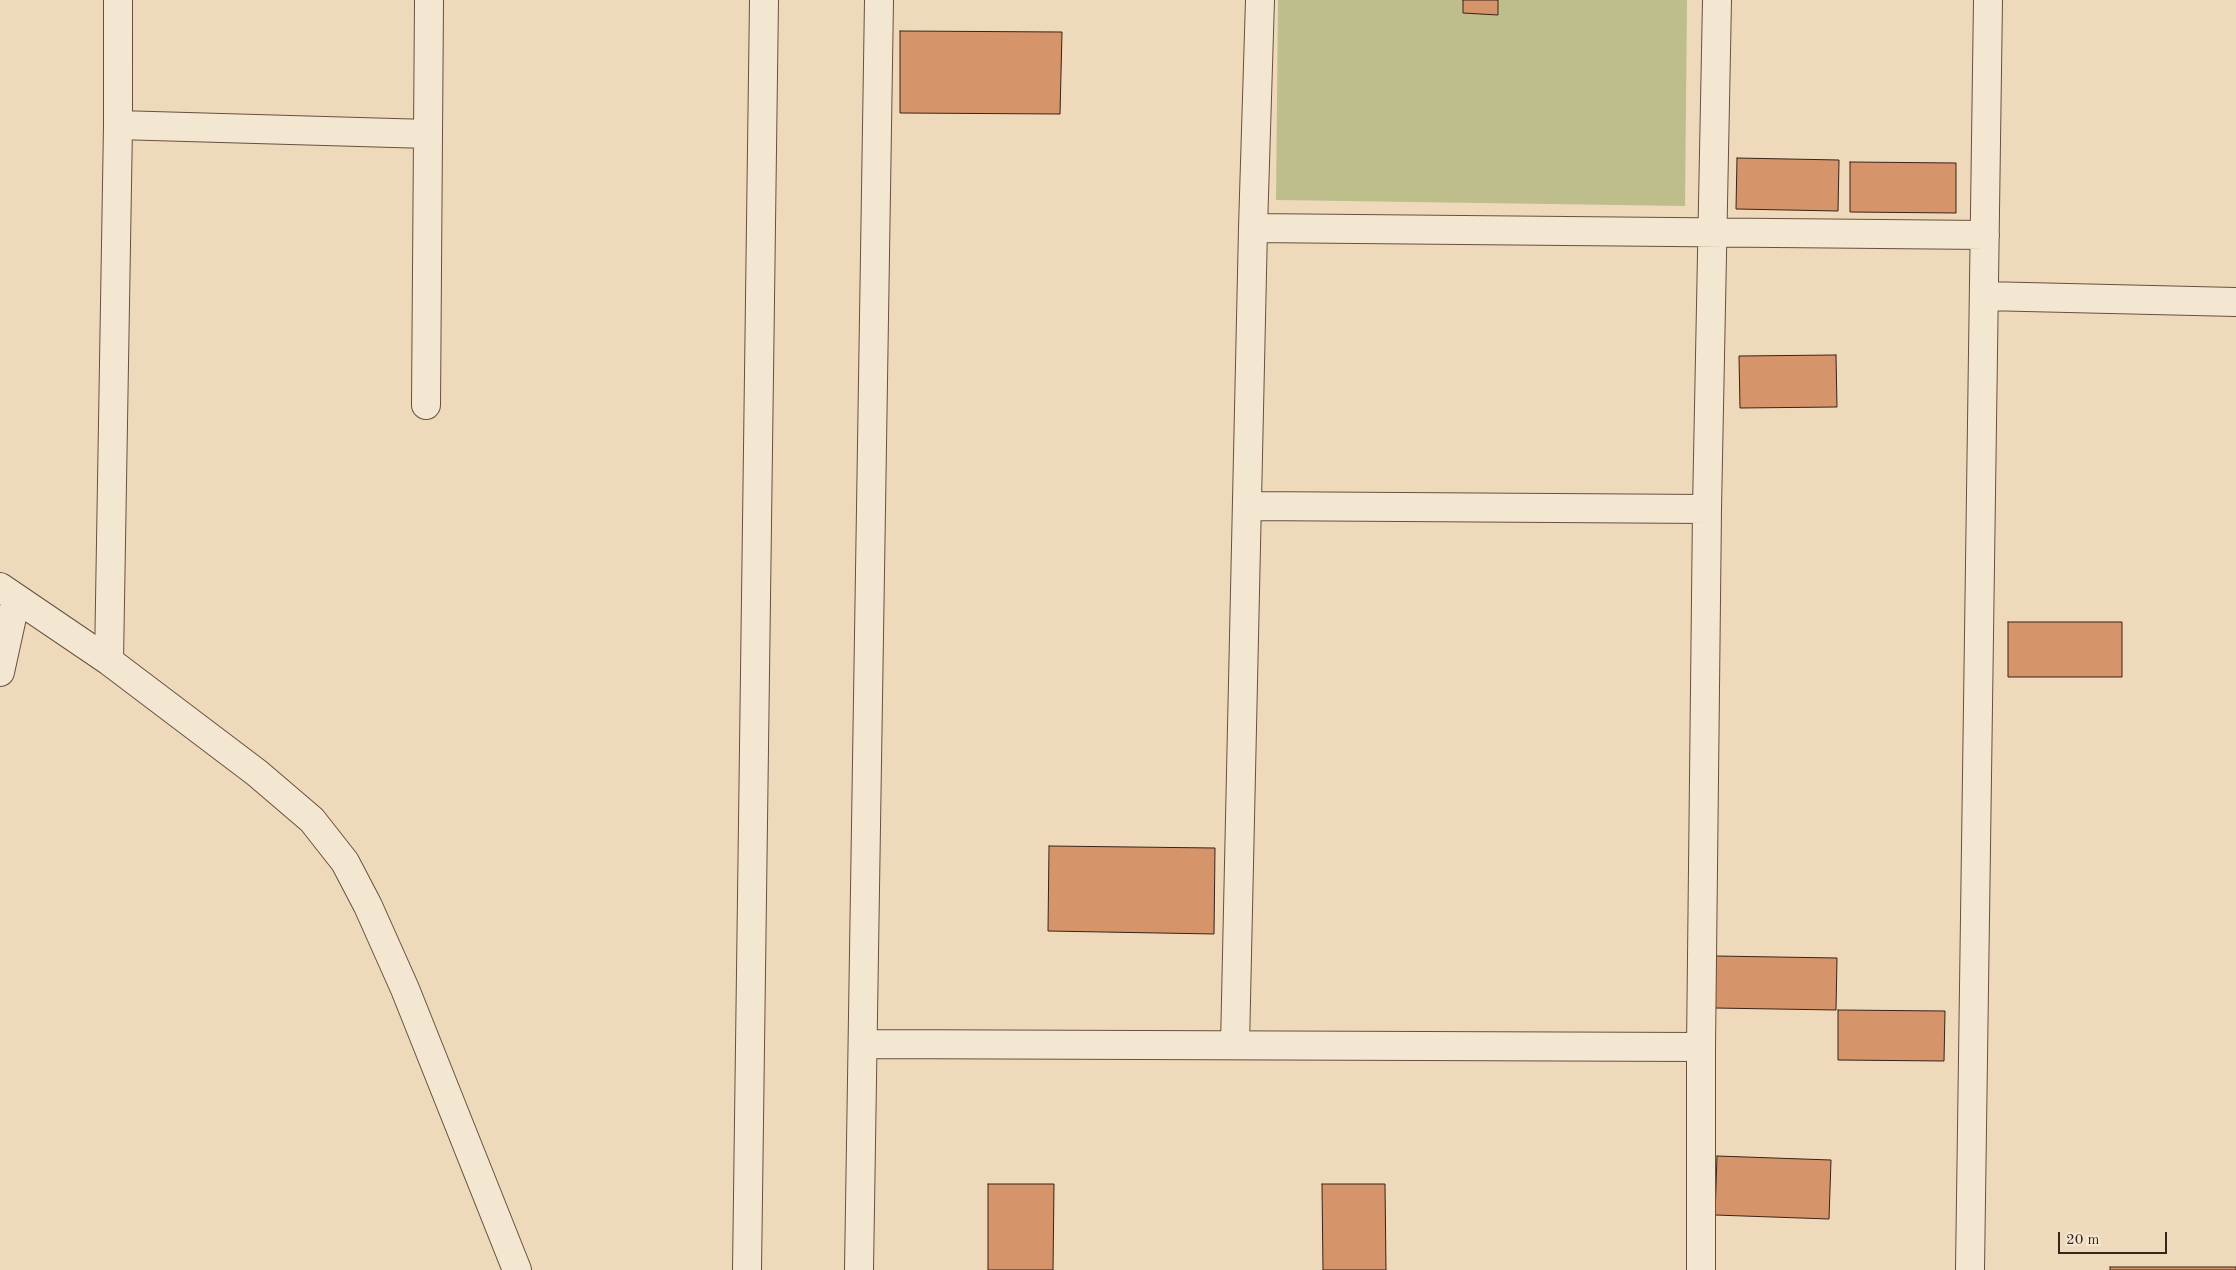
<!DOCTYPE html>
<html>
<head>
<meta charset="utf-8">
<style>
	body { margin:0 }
	#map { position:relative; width:2236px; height:1270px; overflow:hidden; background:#eedaba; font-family:"Old Standard TT",serif }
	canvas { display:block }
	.scale { position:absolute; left:2058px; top:1232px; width:109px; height:22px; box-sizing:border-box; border:2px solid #3a2217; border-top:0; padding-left:6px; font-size:15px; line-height:18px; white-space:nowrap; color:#3a2217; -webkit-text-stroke:4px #f4e7d2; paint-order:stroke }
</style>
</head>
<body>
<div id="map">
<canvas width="2236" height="1270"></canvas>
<div class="scale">20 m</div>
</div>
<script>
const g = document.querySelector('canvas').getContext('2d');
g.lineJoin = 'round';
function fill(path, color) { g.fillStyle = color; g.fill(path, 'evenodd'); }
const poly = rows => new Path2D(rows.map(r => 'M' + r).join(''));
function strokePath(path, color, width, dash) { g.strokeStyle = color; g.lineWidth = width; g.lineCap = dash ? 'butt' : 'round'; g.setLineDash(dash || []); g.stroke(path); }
fill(poly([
	[1278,0,1687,0,1685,206,1276,200]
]), '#bebe8c');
const building = poly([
	[1463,0,1498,0,1498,15,1463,13,1463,0],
	[900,31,1062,32,1060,114,900,113,900,31],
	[1737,158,1839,160,1838,211,1736,209,1737,158],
	[1850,162,1956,163,1956,213,1850,212,1850,162],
	[1836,355,1837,407,1740,408,1739,356,1836,355],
	[2008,622,2122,622,2122,677,2008,677,2008,622],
	[1049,846,1215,848,1214,934,1048,931,1049,846],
	[1716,956,1837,958,1836,1010,1715,1008,1716,956],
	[1838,1010,1945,1011,1944,1061,1838,1060,1838,1010],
	[1717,1156,1831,1160,1829,1219,1715,1215,1717,1156],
	[988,1184,1054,1184,1053,1270,988,1270,988,1184],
	[1322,1184,1385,1184,1386,1270,1323,1270,1322,1184],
	[2110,1267,2236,1267,2236,1270,2110,1270,2110,1267]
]);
fill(building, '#d5946a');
strokePath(building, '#3a2217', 1);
const minor = poly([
	[118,125,428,134],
	[1253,228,1985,235],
	[1984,296,2236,302],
	[426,405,429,0],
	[1248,506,1707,509],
	[0,587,109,661,257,773,312,820,345,862,368,906,405,989,517,1270],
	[109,661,118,125,118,0],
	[0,672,16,599],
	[863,1044,1701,1047],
	[1235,1045,1253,228,1260,0],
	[859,1270,879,0],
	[1701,1270,1701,1047,1707,509,1717,0],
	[1970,1270,1988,0]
]);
const tertiary = poly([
	[747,1270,764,0]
]);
strokePath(minor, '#675040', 30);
strokePath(tertiary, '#675040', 30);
strokePath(minor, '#f4e7d2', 28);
strokePath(tertiary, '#f4e7d2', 28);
</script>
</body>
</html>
